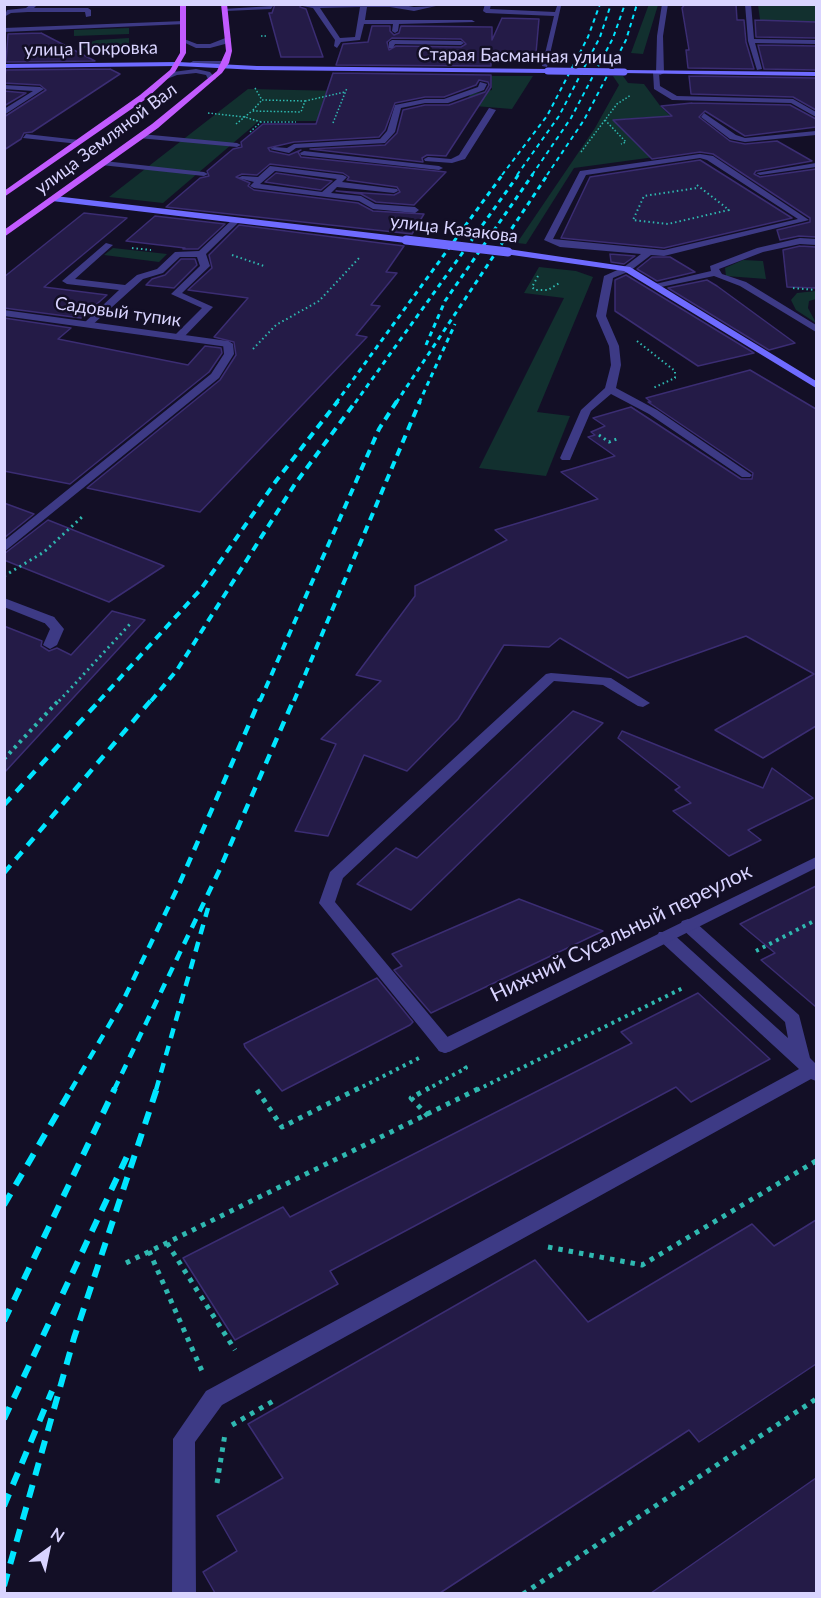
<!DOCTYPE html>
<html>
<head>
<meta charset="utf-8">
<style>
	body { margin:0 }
	#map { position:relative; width:821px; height:1598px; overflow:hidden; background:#130f26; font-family:Lato,sans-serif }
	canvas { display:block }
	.frame { position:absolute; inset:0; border:6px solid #d9d4ff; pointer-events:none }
	.north { position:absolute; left:18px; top:1520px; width:60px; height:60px; -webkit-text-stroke:4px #130f26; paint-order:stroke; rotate:33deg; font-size:16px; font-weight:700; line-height:24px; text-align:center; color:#d9d4ff }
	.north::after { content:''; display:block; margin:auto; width:21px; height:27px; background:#d9d4ff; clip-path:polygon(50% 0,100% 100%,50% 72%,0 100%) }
</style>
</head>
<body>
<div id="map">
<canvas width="821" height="1598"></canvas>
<div class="frame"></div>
<div class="north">N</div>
</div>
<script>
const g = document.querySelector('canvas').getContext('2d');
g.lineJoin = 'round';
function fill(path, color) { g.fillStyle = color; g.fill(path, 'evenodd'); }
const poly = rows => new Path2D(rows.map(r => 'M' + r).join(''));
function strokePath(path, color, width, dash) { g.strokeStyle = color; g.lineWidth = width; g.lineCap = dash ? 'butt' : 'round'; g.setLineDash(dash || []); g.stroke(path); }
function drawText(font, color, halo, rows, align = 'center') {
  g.font = font + ' Lato,sans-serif'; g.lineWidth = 5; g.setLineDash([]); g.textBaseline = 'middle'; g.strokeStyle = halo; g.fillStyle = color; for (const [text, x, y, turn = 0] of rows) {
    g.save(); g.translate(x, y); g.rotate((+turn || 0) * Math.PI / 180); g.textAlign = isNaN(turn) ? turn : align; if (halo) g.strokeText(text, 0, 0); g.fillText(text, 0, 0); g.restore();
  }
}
fill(poly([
	[649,4,658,5,643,54,631,53],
	[758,5,816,5,816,36,762,34],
	[129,28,129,34,74,36,74,30],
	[129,38,129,45,124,46,81,48,81,45,97,40],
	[491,76,533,76,512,109,462,105,471,94,492,90],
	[613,76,623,76,628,83,644,84,661,107,706,150,574,168,526,244,517,243,595,128,619,85],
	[651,117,683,148,614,120],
	[248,89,341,91,329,121,259,121,163,203,109,197],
	[113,248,167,254,159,262,104,255],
	[743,260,763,261,766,279,726,276,725,268],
	[539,267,576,271,593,277,537,412,570,416,546,476,479,468,564,298,524,293],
	[816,291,816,299,809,301,808,308,816,323,796,310,791,300,797,293]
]), '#12302f');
const building = poly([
	[275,4,300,4,300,7,306,9,323,57,281,57,269,13,272,13,275,4],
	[685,4,736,4,737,20,744,20,746,42,754,69,688,68,686,50,689,50,682,8,685,4],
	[502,18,539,19,536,53,491,52,491,66,336,65,343,44,368,42,372,26,390,26,390,31,394,35,399,33,401,26,492,27,492,40,502,18],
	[392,38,461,39,466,44,461,47,396,46,389,50,387,42,392,38],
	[755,20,816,22,816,38,756,37,755,20],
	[41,33,95,61,6,62,8,34,41,33],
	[758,45,816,46,816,70,764,69,758,45],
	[110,69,120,74,32,132,24,133,21,139,4,150,4,117,46,90,40,85,4,83,6,70,110,69],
	[333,73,491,75,491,87,446,156,427,155,422,158,423,162,310,149,385,145,397,133,403,110,425,105,449,105,485,92,489,85,488,82,479,80,476,85,444,97,425,97,395,103,385,130,379,137,294,142,268,148,270,151,289,155,301,150,298,152,301,157,446,172,414,205,376,202,361,194,336,191,394,195,400,192,397,187,347,180,349,177,343,173,270,164,257,175,242,174,236,177,250,183,248,186,254,190,358,203,373,211,424,214,412,234,166,207,200,178,209,176,207,171,233,149,242,147,241,142,263,124,316,124,333,73],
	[689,76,816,78,816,110,793,97,691,94,689,76],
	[4,91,26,93,4,106,4,91],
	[692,103,790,105,816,119,816,127,745,136,705,111,699,117,730,141,745,144,777,141,812,161,756,171,754,174,760,177,816,169,816,237,799,236,780,240,777,230,810,222,810,218,713,154,700,152,652,159,613,120,672,116,661,106,692,103],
	[700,160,792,218,664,248,561,238,590,177,700,160],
	[276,173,332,181,321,190,265,182,276,173],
	[84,213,127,218,44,287,107,295,81,318,4,308,4,277,84,213],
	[155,216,225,224,198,249,183,249,185,248,126,241,155,216],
	[239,225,404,246,386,272,397,273,371,305,380,306,356,335,367,337,200,512,87,488,220,380,236,355,234,342,214,337,248,298,188,290,212,268,209,255,239,225],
	[800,246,816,247,816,288,787,287,783,250,800,246],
	[610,254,635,256,624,264,611,262,610,254],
	[652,257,670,257,695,272,657,281,637,269,652,257],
	[181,259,195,259,197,265,174,288,146,285,152,279,165,275,181,259],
	[626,275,754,353,698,366,615,311,615,280,626,275],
	[707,280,717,286,795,343,769,350,668,288,707,280],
	[4,318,71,328,58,339,188,365,205,346,221,348,222,353,209,372,70,484,4,471,4,318],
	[750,370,816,409,816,726,763,758,715,730,814,674,746,636,628,678,560,638,549,647,504,645,458,719,407,771,364,755,328,836,295,831,336,744,321,739,381,681,356,675,415,596,415,586,507,540,495,530,598,499,561,472,615,456,588,437,595,435,591,432,605,426,593,418,631,407,741,479,752,479,753,473,648,402,651,402,646,398,750,370],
	[4,503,34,514,4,538,4,503],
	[48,520,164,566,109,602,4,560,4,554,48,520],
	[112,611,145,620,4,773,4,626,42,641,41,646,49,651,57,648,71,655,112,611],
	[573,711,603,723,411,910,357,884,396,848,417,858,573,711],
	[622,731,763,788,772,768,813,798,748,830,761,840,729,856,673,811,691,803,675,790,680,787,618,738,622,731],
	[816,886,816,1007,761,960,775,953,740,924,816,886],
	[519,899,603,931,431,1013,394,970,402,966,392,954,519,899],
	[377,978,413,1022,410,1025,282,1091,245,1047,244,1044,377,978],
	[698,993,770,1059,691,1102,676,1087,330,1271,338,1284,235,1340,183,1258,283,1207,290,1217,632,1043,621,1032,698,993],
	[816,1220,816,1364,699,1442,689,1430,440,1593,215,1593,203,1572,237,1551,217,1516,283,1478,248,1424,535,1260,588,1322,752,1224,774,1246,816,1220],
	[816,1478,816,1593,651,1593,816,1478]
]);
fill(building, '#241b47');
strokePath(building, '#3b2d73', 1.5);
strokePath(poly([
	[261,36,267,36],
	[255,88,262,100],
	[262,100,305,101,301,112,252,111,262,100],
	[305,101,345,92],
	[208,113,245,117,261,122],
	[605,120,626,142,621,144],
	[333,123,347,88],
	[236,124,252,111],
	[250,132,261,122,296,122],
	[581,152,617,104,631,95]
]), '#2fb8b0', 1.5, [1.5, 2]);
strokePath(poly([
	[697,185,729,210,668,224,633,220,644,196,697,188],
	[132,248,151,250],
	[232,255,264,266],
	[538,276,532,287,535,290,548,290,561,282],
	[793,288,816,290],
	[637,341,675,371,675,378,653,388],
	[253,349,276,325,319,301,360,257]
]), '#2fb8b0', 2, [1.5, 3]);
strokePath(poly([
	[599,435,609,442,617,439],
	[4,576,44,552,83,516],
	[59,701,131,623]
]), '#2fb8b0', 3, [2, 4]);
strokePath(poly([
	[4,759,60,699],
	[756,951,816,920],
	[356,1090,421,1057],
	[426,1090,466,1068,463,1064],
	[477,1090,685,987]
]), '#2fb8b0', 4, [3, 4.5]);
strokePath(poly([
	[257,1090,282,1127,359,1088],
	[428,1116,411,1098,429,1088],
	[167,1243,235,1350],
	[548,1247,642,1265,816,1161],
	[149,1251,202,1371],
	[126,1263,480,1088],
	[232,1425,275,1400],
	[217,1483,225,1434],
	[523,1594,816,1399]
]), '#2fb8b0', 5, [4.5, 6]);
fill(poly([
	[31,4,38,4,34,8,88,8,91,10,91,16,86,17,85,12,28,12,11,13,4,17,7,10,26,8,31,4],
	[398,4,414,7,436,6,414,11,390,7,367,7,365,20,472,20,475,22,399,24,398,31,395,33,392,31,393,24,364,24,360,40,341,42,337,48,334,46,335,40,313,8,302,6,398,4],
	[360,7,355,37,340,38,320,8,360,7],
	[485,4,491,4,490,9,555,12,557,6,561,6,547,67,542,66,554,16,486,13,483,11,485,4],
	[745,4,751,4,754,39,816,40,816,44,755,43,762,69,757,70,748,41,745,4],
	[273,6,271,9,225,11,222,9,273,6],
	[184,21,186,24,4,32,4,28,184,21],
	[392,40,461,41,464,43,461,45,395,44,393,48,389,48,389,42,392,40],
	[653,72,659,73,660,86,677,96,793,99,816,112,816,117,791,103,672,100,654,89,653,72],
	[480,82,487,84,484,90,448,103,425,103,401,108,395,132,385,143,296,148,289,153,270,149,274,147,287,148,294,144,380,139,387,131,395,105,425,99,444,99,478,87,480,82],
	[4,85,40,87,44,89,4,115,4,109,33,91,4,89,4,85],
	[489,108,496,110,465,159,452,163,425,161,424,159,428,157,451,159,459,155,489,108],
	[704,113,736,135,745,138,816,131,816,135,745,142,730,139,701,117,704,113],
	[26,134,79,140,83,142,79,144,23,138,26,134],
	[141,134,237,143,241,145,237,147,138,138,141,134],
	[304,151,439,166,443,168,439,170,301,155,300,153,304,151],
	[700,154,713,156,809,220,664,256,651,255,630,271,613,278,606,316,619,346,621,365,616,388,657,410,752,475,750,477,742,477,649,414,611,394,591,411,570,460,562,460,560,458,581,410,605,388,611,365,609,346,596,316,604,276,624,267,641,254,560,247,544,240,580,171,700,154],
	[700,158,707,160,798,219,664,250,553,239,586,175,700,158],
	[104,161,204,172,208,174,204,176,101,165,101,161,104,161],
	[816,163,816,167,760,175,756,173,816,163],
	[270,166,343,175,347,177,342,182,397,189,398,191,394,193,337,187,331,193,361,196,375,204,415,207,419,210,415,213,373,209,359,201,254,188,250,186,254,182,238,178,242,176,258,177,270,166],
	[275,171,337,179,322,192,260,184,275,171],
	[234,218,241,220,206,254,210,266,182,293,213,307,182,339,173,337,202,308,171,294,200,266,197,257,180,257,163,273,143,279,90,327,84,327,84,323,119,290,67,284,62,281,106,243,113,245,75,279,125,285,137,275,157,269,175,252,199,251,234,218],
	[800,238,816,239,816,245,800,244,763,252,719,269,722,274,746,282,816,325,816,332,740,286,714,276,656,288,651,285,711,271,710,266,757,248,800,238],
	[228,341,233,344,234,354,219,378,4,552,4,541,211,374,224,354,223,344,228,341],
	[49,616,54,617,64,629,57,645,50,649,43,645,50,629,42,620,49,616],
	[551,673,611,678,650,703,643,707,638,706,603,685,554,681,343,878,335,902,451,1041,454,1046,451,1051,445,1053,439,1051,319,903,330,872,546,674,551,673],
	[688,919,694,921,799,1015,810,1058,816,1064,816,1081,811,1079,222,1405,195,1442,196,1594,172,1594,173,1439,206,1391,799,1069,659,940,657,936,659,932,671,932,788,1038,785,1022,682,929,680,925,682,921,688,919]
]), '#3d3a85');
fill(poly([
	[662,4,668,4,663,36,664,73,660,75,656,73,657,36,662,4],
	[228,37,231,39,225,44,210,48,196,48,181,41,184,39,197,44,210,44,228,37],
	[226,61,228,64,193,65,190,63,193,61,226,61],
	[196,69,210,72,216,79,209,81,206,75,196,73,177,75,167,79,163,77,173,72,196,69],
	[4,310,228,341,233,344,228,347,4,316,4,310],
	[4,598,54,617,56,620,54,623,44,623,4,607,4,598],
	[816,857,816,868,451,1051,445,1053,439,1051,436,1046,439,1041,816,857]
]), '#3d3a85');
fill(poly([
	[178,62,257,66,548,69,552,71,548,73,257,70,178,66,4,68,4,64,178,62],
	[624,70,816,72,816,76,622,73,624,70],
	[55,196,406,237,410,240,406,243,52,201,51,199,55,196],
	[508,249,630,267,816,381,816,388,624,271,505,254,504,252,508,249]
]), '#6f6bff');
fill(poly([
	[180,4,186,4,186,53,175,72,146,99,4,197,4,191,140,95,170,70,180,53,180,4],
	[221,4,227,4,232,51,229,63,222,73,158,128,4,237,4,230,152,124,217,71,226,51,221,4]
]), '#c25bff');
strokePath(poly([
	[502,175,547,116,588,37,600,4],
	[517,175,559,116,600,37,611,4],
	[532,175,571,118,613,38,625,4],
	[547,175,584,120,626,40,637,4]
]), '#00e5ff', 2, [4.5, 4]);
strokePath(poly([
	[426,345,445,301,533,174],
	[336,403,503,174],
	[355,403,519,174],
	[396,403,548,174],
	[419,403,455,324]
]), '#00e5ff', 3, [5, 4.5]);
strokePath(poly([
	[99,701,201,589,276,481,338,401],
	[151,701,177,670,295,484,356,401],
	[260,701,379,429,397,401],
	[294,701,420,401]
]), '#00e5ff', 4, [8, 6]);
strokePath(poly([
	[4,805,101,699],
	[4,873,152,699],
	[71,1090,122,1003,178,887,260,699],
	[114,1090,219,871,294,699],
	[156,1090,208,908]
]), '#00e5ff', 4.5, [10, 8]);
strokePath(poly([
	[4,1205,72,1088],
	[4,1321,115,1088],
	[4,1419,130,1150],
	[4,1506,52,1391],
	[4,1586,74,1338,157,1088]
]), '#00e5ff', 6, [13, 10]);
strokePath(poly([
	[548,71,624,72]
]), '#6f6bff', 7);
strokePath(poly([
	[406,240,508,252]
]), '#6f6bff', 9);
drawText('18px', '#d9d4ff', '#130f26', [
	["улица Покровка",91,49,-1],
	["Старая Басманная улица",520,56,1],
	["улица Земляной Вал",106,139,-37],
	["улица Казакова",454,229,7],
	["Садовый тупик",118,312,8]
]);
drawText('21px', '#d9d4ff', '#130f26', [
	["Нижний Сусальный переулок",621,933,-26]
]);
</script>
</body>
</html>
